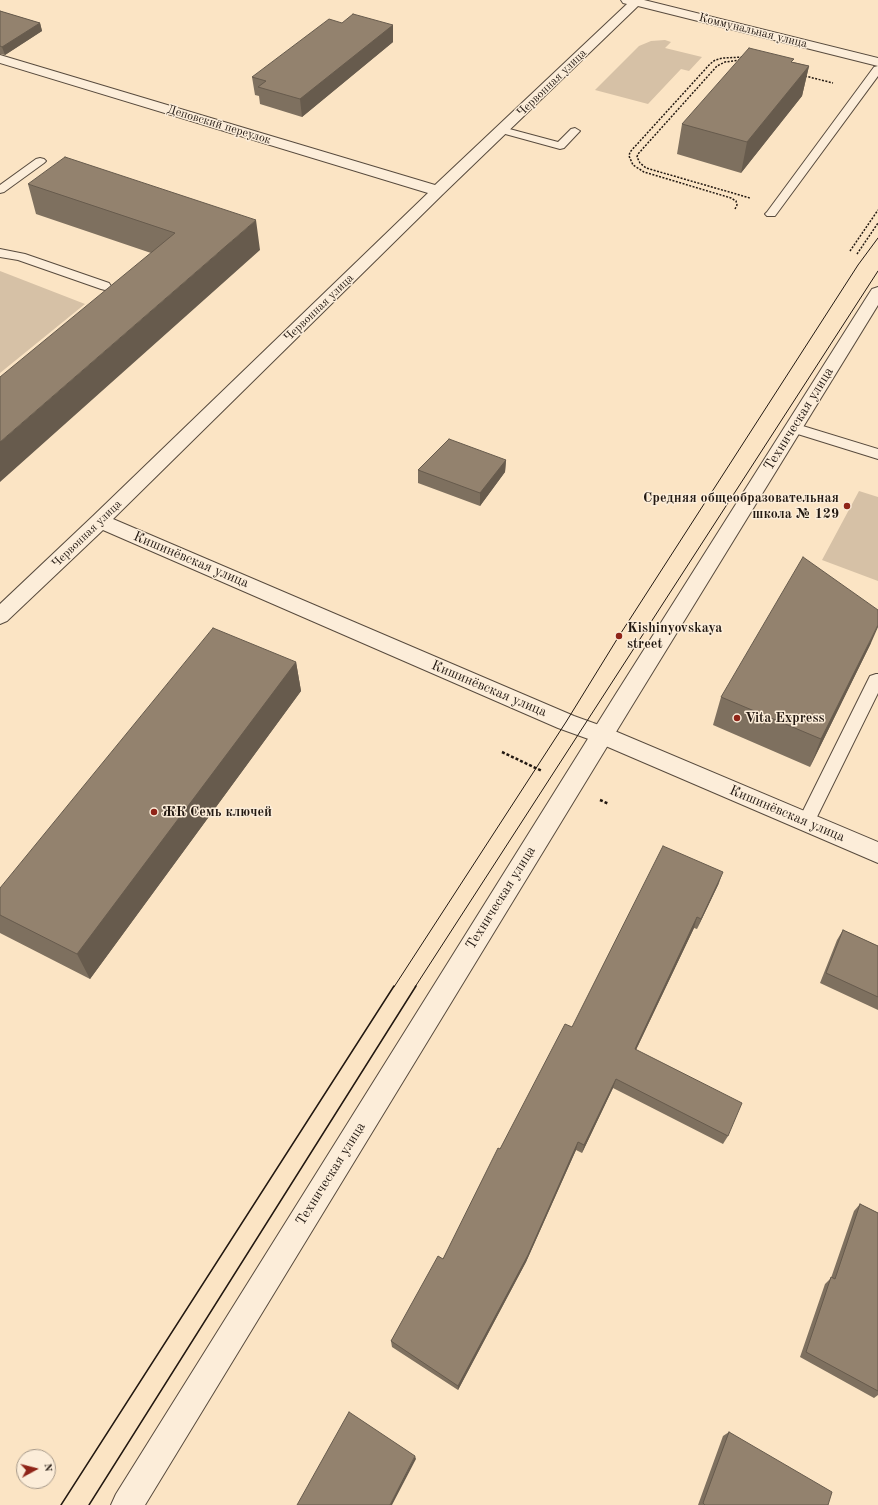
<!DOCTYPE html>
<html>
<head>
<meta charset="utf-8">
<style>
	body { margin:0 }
	#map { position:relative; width:878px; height:1505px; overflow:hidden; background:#fbe4c4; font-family:"Old Standard TT",serif }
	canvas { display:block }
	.north { position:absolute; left:16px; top:1449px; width:40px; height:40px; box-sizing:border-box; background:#fcedd9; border:1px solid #a59889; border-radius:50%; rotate:83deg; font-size:11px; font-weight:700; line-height:16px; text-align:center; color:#221811 }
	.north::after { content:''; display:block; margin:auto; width:14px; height:18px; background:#8f2418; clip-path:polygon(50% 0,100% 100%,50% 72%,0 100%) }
</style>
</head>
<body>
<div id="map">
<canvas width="878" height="1505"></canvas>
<div class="north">N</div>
</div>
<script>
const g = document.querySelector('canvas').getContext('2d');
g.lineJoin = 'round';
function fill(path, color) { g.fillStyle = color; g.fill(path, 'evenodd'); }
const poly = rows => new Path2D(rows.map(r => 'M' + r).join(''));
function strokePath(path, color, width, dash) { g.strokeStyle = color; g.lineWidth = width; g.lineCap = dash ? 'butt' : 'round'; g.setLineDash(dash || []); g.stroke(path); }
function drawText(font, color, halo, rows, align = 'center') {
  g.font = font + ' "Old Standard TT",serif'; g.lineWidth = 3; g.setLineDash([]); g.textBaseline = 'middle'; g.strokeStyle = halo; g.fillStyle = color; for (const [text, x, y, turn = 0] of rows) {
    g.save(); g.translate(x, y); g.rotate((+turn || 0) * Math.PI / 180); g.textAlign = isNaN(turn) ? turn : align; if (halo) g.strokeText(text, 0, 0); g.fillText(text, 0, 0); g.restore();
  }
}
fill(poly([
	[665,40,671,42,665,48,702,57,689,71,681,69,648,104,595,90,639,46,651,41],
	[0,271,85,304,0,373],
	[859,491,878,497,878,581,822,560]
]), '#d6c1a6');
const service = poly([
	[878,66,878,76,775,216,767,216,765,214,767,212,874,67,878,66],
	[502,127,558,142,571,129,575,128,580,131,564,148,560,149,498,132,497,130,502,127],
	[40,158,44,159,46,161,44,163,4,192,0,193,0,185,36,159,40,158],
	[0,249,25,254,109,283,111,286,109,289,105,290,101,289,18,260,0,257,0,249],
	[793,423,878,449,878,459,788,431,786,428,788,425,793,423],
	[876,674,878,674,878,693,812,827,806,829,800,827,797,822,800,817,868,680,870,676,876,674]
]);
const minor = poly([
	[621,0,644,0,878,58,878,66,638,6,443,194,113,519,574,716,610,729,878,842,878,863,594,741,558,728,103,530,7,621,0,624,0,604,93,516,428,193,0,63,0,55,435,185,627,4,623,3,621,0]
]);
const tertiary = poly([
	[878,287,878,305,630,709,145,1505,111,1505,116,1494,614,697,870,292,872,289,878,287]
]);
strokePath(service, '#584b3e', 2);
strokePath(minor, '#584b3e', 2);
strokePath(tertiary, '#584b3e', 2);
strokePath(poly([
	[740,60,725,62,717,66,638,154,637,157,640,163,646,168,750,198],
	[805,76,833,83],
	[735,209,737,205,736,201,731,198,644,172,633,165,629,156,630,152,710,64,715,60,723,58,744,57],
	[850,251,878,210],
	[857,254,878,223]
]), '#221811', 1.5, [2, 1.5]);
strokePath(poly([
	[502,752,542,771],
	[600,800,609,804]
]), '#221811', 2.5, [3, 2]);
fill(service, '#fcedd9');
fill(minor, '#fcedd9');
fill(tertiary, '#fcedd9');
strokePath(poly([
	[394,987,566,722,619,636,858,265,878,238],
	[415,987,878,271]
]), '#221811', 1);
strokePath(poly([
	[61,1505,394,986],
	[89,1505,416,986]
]), '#221811', 1.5);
fill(poly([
	[0,11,40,23,42,31,5,55,0,54],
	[393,25,393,42,302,117,260,104,259,96,255,95,252,77],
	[793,62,809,66,802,96,741,173,677,154,682,124],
	[28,184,260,250,151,253,36,214],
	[506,460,505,472,480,506,418,483,418,470],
	[871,643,810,767,713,725,721,697],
	[296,662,301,691,90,979,0,933,0,888],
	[719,883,697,929,694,928,636,1050,728,1136,723,1144,613,1088,582,1153,576,1150,526,1262,458,1390,392,1347,391,1341,443,1259,500,1149,572,1027],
	[843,930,878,946,878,1010,820,983,837,940],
	[860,1204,878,1213,878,1395,874,1398,800,1357,825,1284,831,1278,854,1211],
	[729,1432,828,1505,698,1505,723,1436]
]), '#7e705f');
fill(poly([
	[40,23,42,31,5,55,2,47],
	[393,25,393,42,302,117,300,99],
	[809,66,802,96,741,173,747,142],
	[256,220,260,250,0,482,0,442],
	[506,460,505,472,480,506,480,493],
	[878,625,878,627,871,643,810,767,821,739],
	[296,662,301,691,90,979,77,954],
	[723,872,719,883,697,929,701,919],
	[697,917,694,928,632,1058,635,1049],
	[616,1079,613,1088,582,1153,584,1145],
	[578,1142,576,1150,526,1262,458,1390,458,1386],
	[415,1456,416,1459,392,1505,390,1505]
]), '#675b4d');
const building = poly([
	[0,11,40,23,2,47,0,46,0,11],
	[353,14,393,25,300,99,258,87,266,81,252,77,329,19,342,23,353,14],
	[749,48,794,59,791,62,809,66,747,142,682,124,749,48],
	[65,157,256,220,0,442,0,377,175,233,28,184,65,157],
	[449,439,506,460,480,493,418,470,449,439],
	[803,557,878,610,878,625,821,739,721,697,803,557],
	[213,628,296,662,77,954,0,915,0,888,213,628],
	[663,846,723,872,701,919,697,917,635,1049,742,1103,728,1136,616,1079,584,1145,578,1142,528,1255,458,1386,391,1341,438,1256,443,1259,498,1148,500,1149,565,1024,572,1027,663,846],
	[843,930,878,946,878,997,826,973,843,930],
	[860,1204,878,1213,878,1391,806,1352,831,1277,835,1279,860,1204],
	[349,1412,415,1456,390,1505,297,1505,349,1412],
	[729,1432,832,1492,828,1505,705,1505,703,1503,729,1432]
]);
fill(building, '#93826e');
strokePath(building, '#675b4d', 1);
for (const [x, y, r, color] of [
	[847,506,4,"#8f2418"],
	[619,636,4,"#8f2418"],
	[737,718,4,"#8f2418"],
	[154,812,4,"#8f2418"]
]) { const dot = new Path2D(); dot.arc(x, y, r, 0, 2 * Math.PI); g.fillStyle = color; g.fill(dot); strokePath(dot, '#fcedd9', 1.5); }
drawText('12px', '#221811', '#fcedd9', [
	["Коммунальная улица",753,31,14],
	["Червонная улица",552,83,-44],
	["Деповский переулок",219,125,17],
	["Червонная улица",319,308,-44],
	["Червонная улица",87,534,-44]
]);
drawText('14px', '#221811', '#fcedd9', [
	["Техническая улица",799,419,-58],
	["Кишинёвская улица",191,560,23],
	["Кишинёвская улица",489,689,23],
	["Кишинёвская улица",787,814,23],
	["Техническая улица",501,898,-58],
	["Техническая улица",331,1174,-58]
]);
drawText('bold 14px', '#221811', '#fcedd9', [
	["Средняя общеобразовательная",839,498,"right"],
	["школа № 129",839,514,"right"],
	["Kishinyovskaya",627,628],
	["street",627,644],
	["Vita Express",745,718],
	["ЖК Семь ключей",162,812]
], 'left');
</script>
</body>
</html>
